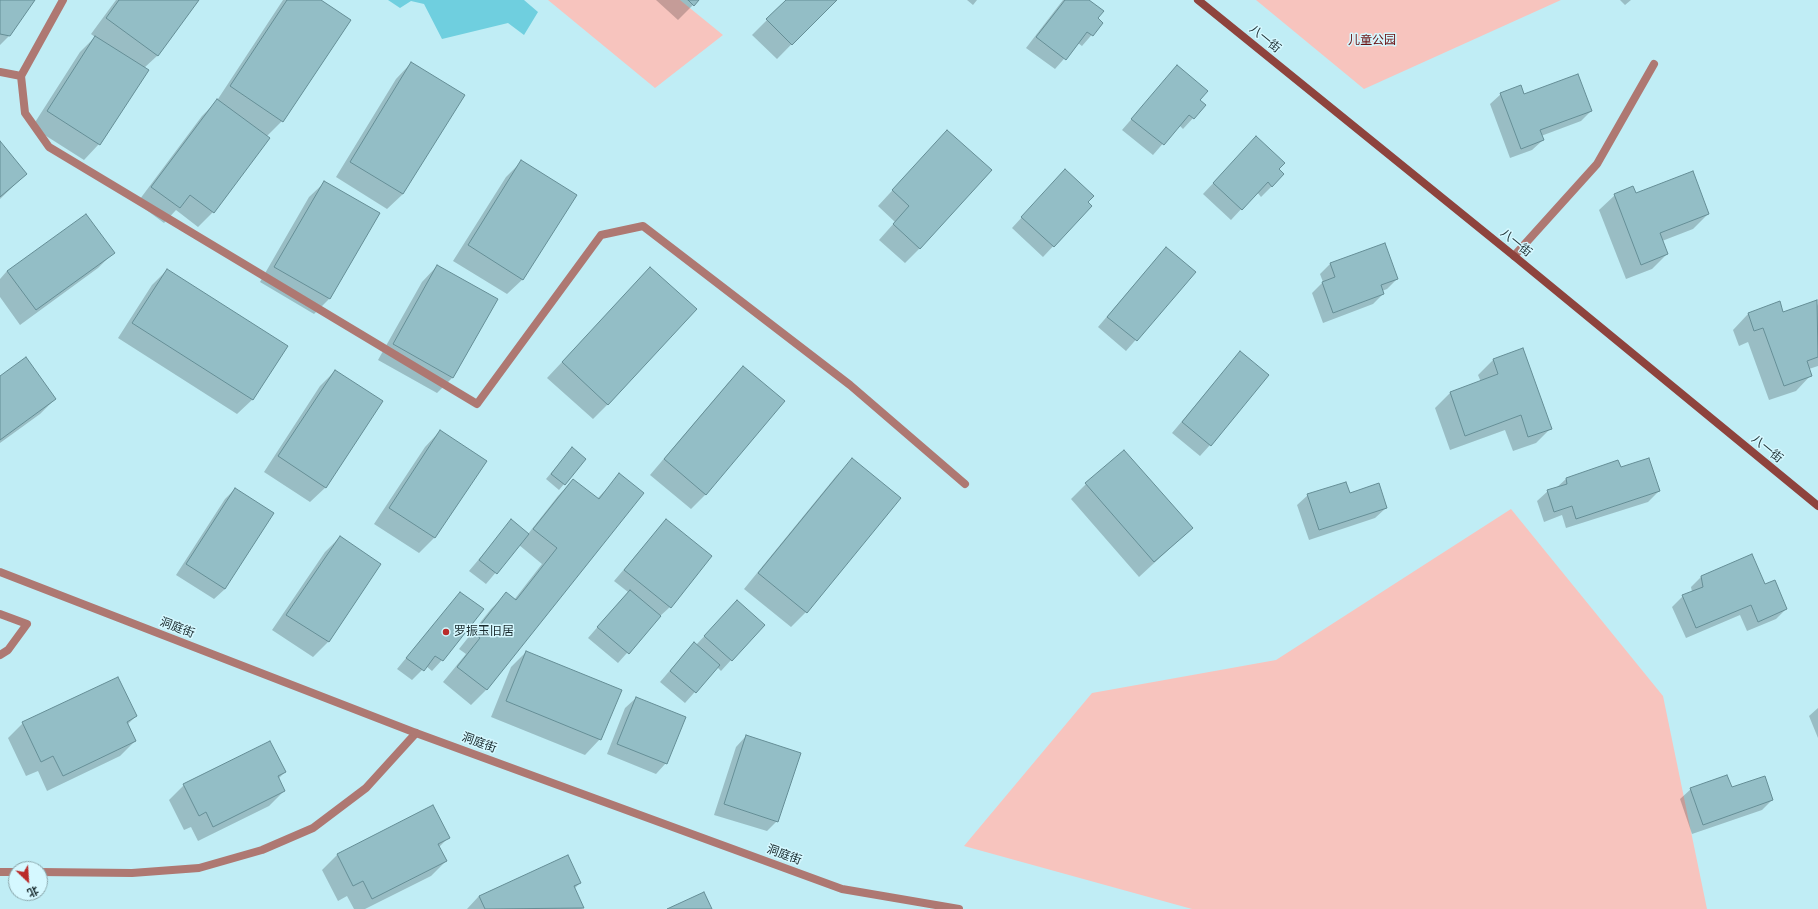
<!DOCTYPE html>
<html>
<head>
<meta charset="utf-8">
<style>
	body { margin:0 }
	#map { position:relative; width:1818px; height:909px; overflow:hidden; background:#c0edf5; font-family:Karla,"Noto Sans SC",sans-serif }
	canvas { display:block }
	.north { position:absolute; left:8px; top:861px; width:40px; height:40px; box-sizing:border-box; background:#d5f8ff; border:1px solid #8aa6ab; border-radius:50%; rotate:155deg; font-size:11px; font-weight:700; line-height:16px; text-align:center; color:#192a2d }
	.north::after { content:''; display:block; margin:auto; width:14px; height:18px; background:#ba2b2a; clip-path:polygon(50% 0,100% 100%,50% 72%,0 100%) }
</style>
</head>
<body>
<div id="map">
<canvas width="1818" height="909"></canvas>
<div class="north">北</div>
</div>
<script>
const g = document.querySelector('canvas').getContext('2d');
g.lineJoin = 'round';
function fill(path, color) { g.fillStyle = color; g.fill(path, 'evenodd'); }
const poly = rows => new Path2D(rows.map(r => 'M' + r).join(''));
function strokePath(path, color, width, dash) { g.strokeStyle = color; g.lineWidth = width; g.lineCap = dash ? 'butt' : 'round'; g.setLineDash(dash || []); g.stroke(path); }
function drawText(font, color, halo, rows, align = 'center') {
  g.font = font + ' Karla,"Noto Sans SC",sans-serif'; g.lineWidth = 3; g.setLineDash([]); g.textBaseline = 'middle'; g.strokeStyle = halo; g.fillStyle = color; for (const [text, x, y, turn = 0] of rows) {
    g.save(); g.translate(x, y); g.rotate((+turn || 0) * Math.PI / 180); g.textAlign = isNaN(turn) ? turn : align; if (halo) g.strokeText(text, 0, 0); g.fillText(text, 0, 0); g.restore();
  }
}
fill(poly([
	[548,0,680,0,723,35,655,88],
	[1256,0,1561,0,1364,89],
	[1511,509,1663,696,1707,909,1192,909,964,846,1092,693,1276,660]
]), '#f7c4be');
fill(poly([
	[388,0,524,0,538,12,524,35,508,23,442,39,424,4,411,1,400,8]
]), '#6fcfdf');
fill(poly([
	[0,0,34,0,9,36,0,45],
	[116,0,198,0,157,56,144,68,99,144,84,160,32,127,80,52,95,37,91,34],
	[283,0,319,0,350,20,282,121,266,137,213,212,198,227,176,210,164,223,137,203,202,116,216,102],
	[656,0,698,0,678,20],
	[787,0,835,0,777,59,752,35],
	[967,0,977,0,973,5],
	[1063,0,1088,0,1096,18,1102,23,1082,46,1078,43,1055,69,1026,48],
	[1620,0,1631,0,1625,5],
	[411,63,403,194,387,209,336,177,396,79],
	[1177,67,1199,100,1205,105,1183,129,1179,125,1153,155,1122,130],
	[1501,94,1524,95,1591,111,1581,121,1541,136,1543,140,1532,150,1510,158,1490,104],
	[947,131,920,248,905,263,879,240,895,222,878,206],
	[0,143,26,174,0,199],
	[1246,148,1277,169,1272,186,1261,197,1257,192,1231,220,1203,194],
	[521,162,523,279,507,294,453,261,506,177],
	[1055,181,1091,206,1043,257,1012,228],
	[325,182,379,213,329,299,314,314,260,282,309,197],
	[1636,194,1708,214,1693,229,1662,241,1667,254,1652,269,1626,279,1599,210,1615,195],
	[113,253,98,268,20,325,0,297,0,279,7,271],
	[1156,259,1195,272,1126,351,1098,327],
	[1330,264,1397,279,1387,289,1382,291,1383,294,1373,304,1323,323,1312,293,1323,282,1320,274],
	[437,266,452,378,437,393,378,360,422,282],
	[650,268,608,404,593,419,547,378],
	[167,270,253,399,237,414,118,338,152,285],
	[1816,301,1818,306,1818,366,1809,369,1811,375,1796,391,1769,400,1748,342,1739,346,1733,330,1748,314,1779,303,1783,313],
	[1523,349,1551,428,1536,443,1513,451,1505,430,1450,450,1435,408,1450,393,1481,382,1478,375,1493,360],
	[1240,352,1210,445,1200,456,1172,433],
	[743,368,706,494,691,509,650,475,728,383],
	[335,371,326,487,310,502,264,472,320,386],
	[0,377,55,399,40,414,0,443],
	[440,431,485,461,434,538,419,553,374,524,425,447],
	[567,454,585,459,559,490,546,479],
	[852,460,900,498,806,612,791,627,744,589,837,475],
	[1620,469,1659,491,1648,502,1566,528,1562,515,1544,522,1537,501,1548,491,1556,488,1566,479],
	[620,475,643,493,486,690,471,705,443,682,466,654,459,649,491,609,506,594,514,600,542,564,519,545,486,584,469,571,511,521,528,534,558,496,573,480,597,499],
	[1086,484,1192,528,1139,577,1071,499],
	[235,489,225,589,214,599,176,575,225,499],
	[1349,494,1386,508,1375,518,1309,540,1297,505,1308,495],
	[666,520,711,556,670,607,659,617,618,663,588,638,628,592,614,581],
	[340,537,379,564,328,642,313,657,272,630,325,552],
	[1701,577,1765,586,1786,609,1776,619,1747,631,1740,615,1686,638,1672,607,1683,596,1692,592,1691,587],
	[460,593,442,660,432,671,426,666,412,680,397,669],
	[727,612,763,625,721,671,717,667,685,703,660,682,684,654,694,644,696,645],
	[526,652,600,739,585,755,491,717,511,667],
	[636,698,666,763,656,774,607,754,625,708],
	[1818,708,1818,738,1809,716],
	[136,716,127,725,135,741,120,756,47,791,38,771,26,776,8,738,23,723],
	[746,736,777,821,767,831,714,815,736,747],
	[285,772,278,779,284,791,269,806,198,841,191,827,184,830,169,800,184,785],
	[1731,788,1772,800,1762,810,1692,834,1680,799,1691,789],
	[433,806,448,838,439,847,446,861,431,876,365,909,354,909,347,896,338,901,322,870,337,855],
	[580,883,574,889,583,908,581,909,467,909,479,896]
]), '#0003');
const building = poly([
	[0,0,35,0,10,36,0,34,0,0],
	[119,0,199,0,158,56,106,18,119,0],
	[287,0,321,0,351,20,283,122,230,86,287,0],
	[688,0,699,0,694,6,688,0],
	[786,0,837,0,792,45,766,19,786,0],
	[1065,0,1089,0,1104,11,1098,18,1103,23,1093,36,1087,32,1066,60,1036,37,1065,0],
	[95,36,149,70,100,145,47,111,95,36],
	[411,62,465,95,403,194,350,162,411,62],
	[1177,65,1208,91,1200,100,1206,105,1194,119,1189,115,1164,145,1131,119,1177,65],
	[1578,74,1592,111,1540,130,1544,140,1521,149,1500,93,1521,85,1524,94,1578,74],
	[217,99,270,138,214,213,190,195,180,208,151,187,217,99],
	[947,130,992,170,920,249,893,224,909,206,892,190,947,130],
	[1256,136,1285,163,1279,169,1284,174,1272,187,1268,182,1242,210,1213,183,1256,136],
	[0,141,27,174,0,197,0,141],
	[521,160,577,195,523,280,468,245,521,160],
	[1065,169,1094,196,1088,202,1092,206,1054,247,1021,217,1065,169],
	[1693,171,1709,214,1660,233,1668,254,1641,265,1614,194,1633,186,1636,193,1693,171],
	[324,181,380,213,330,299,274,267,324,181],
	[86,214,115,253,36,310,7,271,86,214],
	[1385,243,1398,279,1381,285,1384,294,1333,313,1322,282,1335,277,1330,263,1385,243],
	[1166,247,1196,272,1137,341,1107,317,1166,247],
	[437,265,498,299,453,378,393,344,437,265],
	[650,267,697,309,608,405,562,362,650,267],
	[167,269,288,346,253,400,132,323,167,269],
	[1817,300,1818,357,1807,361,1812,376,1784,386,1763,328,1754,331,1748,313,1780,301,1783,312,1817,300],
	[1523,348,1552,429,1528,437,1521,415,1465,436,1450,392,1498,374,1493,359,1523,348],
	[1240,351,1269,375,1211,446,1182,422,1240,351],
	[26,357,56,399,0,440,0,376,26,357],
	[743,366,785,401,706,495,664,459,743,366],
	[335,370,383,401,326,488,278,456,335,370],
	[440,430,487,461,435,538,389,508,440,430],
	[572,447,586,459,565,485,551,474,572,447],
	[1124,450,1193,528,1154,562,1085,483,1124,450],
	[852,458,901,498,807,613,758,573,852,458],
	[1649,458,1660,491,1576,519,1572,506,1554,512,1547,490,1567,484,1566,478,1618,460,1621,467,1649,458],
	[619,473,644,493,487,690,457,667,480,638,474,633,506,592,516,600,557,548,533,529,573,479,599,499,619,473],
	[1346,482,1350,493,1379,483,1387,508,1319,530,1307,494,1346,482],
	[235,488,274,513,225,589,186,564,235,488],
	[511,519,529,534,497,574,479,560,511,519],
	[666,519,712,556,671,608,624,570,666,519],
	[340,536,381,564,329,642,286,615,340,536],
	[1752,554,1765,584,1775,580,1787,609,1758,622,1751,605,1696,628,1682,595,1703,587,1701,576,1752,554],
	[630,590,661,616,629,654,597,627,630,590],
	[460,592,484,609,443,661,435,656,424,671,406,658,460,592],
	[737,600,765,625,732,661,704,636,737,600],
	[694,642,720,665,696,693,670,671,694,642],
	[526,651,622,690,601,740,506,701,526,651],
	[118,677,137,716,127,722,136,741,63,776,53,756,41,762,22,722,118,677],
	[636,697,686,717,667,764,617,744,636,697],
	[746,735,801,753,778,822,724,804,746,735],
	[270,741,286,772,278,776,285,791,213,827,206,812,199,816,183,784,270,741],
	[1727,775,1732,787,1765,776,1773,800,1703,825,1690,788,1727,775],
	[433,805,450,838,438,844,447,861,372,899,363,881,353,886,337,854,433,805],
	[568,855,581,883,574,886,584,908,485,909,479,896,568,855],
	[704,892,712,909,667,909,704,892]
]);
fill(building, '#93bec6');
strokePath(building, '#658e96', 1);
strokePath(poly([
	[1514,256,1597,164,1654,64],
	[0,872,16,872],
	[40,872,132,873,199,868,262,850,313,828,366,788,416,733]
]), '#ae7872', 8);
strokePath(poly([
	[63,0,21,76,25,113,49,147,477,404,601,235,643,226,850,385,965,484],
	[0,72,21,76],
	[0,572,416,733,842,889,959,909],
	[0,614,27,624,8,650,0,655]
]), '#ae7872', 8);
strokePath(poly([
	[1198,0,1514,256,1818,506]
]), '#8e433d', 8);
for (const [x, y, r, color] of [
	[446,632,4,"#ba2b2a"]
]) { const dot = new Path2D(); dot.arc(x, y, r, 0, 2 * Math.PI); g.fillStyle = color; g.fill(dot); strokePath(dot, '#d5f8ff', 1.5); }
drawText('12px', '#192a2d', '#d5f8ff', [
	["八一街",1265,39,39],
	["八一街",1516,243,39],
	["八一街",1767,449,39],
	["洞庭街",177,628,21],
	["洞庭街",479,743,20],
	["洞庭街",784,855,20]
]);
drawText('12px', '#690f10', '#d5f8ff', [
	["儿童公园",1372,41]
]);
drawText('12px', '#192a2d', '#d5f8ff', [
	["罗振玉旧居",454,632]
], 'left');
</script>
</body>
</html>
